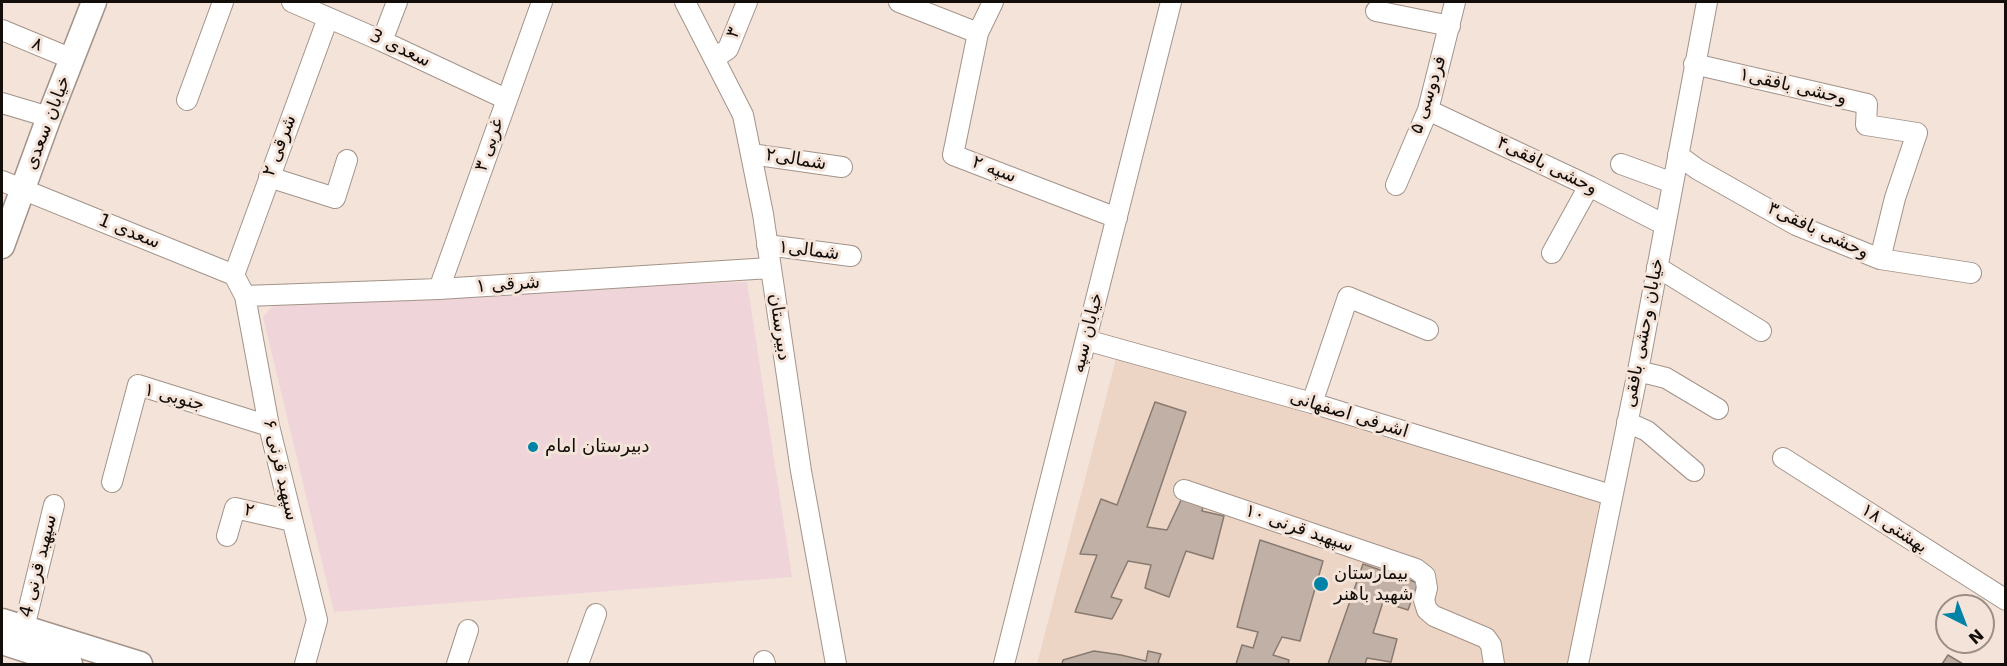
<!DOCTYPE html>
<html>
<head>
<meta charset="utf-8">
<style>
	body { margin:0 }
	#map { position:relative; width:2007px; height:666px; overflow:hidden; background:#f4e3d8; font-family:"DejaVu Sans",sans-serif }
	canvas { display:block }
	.frame { position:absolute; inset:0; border:3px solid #130e0a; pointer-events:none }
	.north { position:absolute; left:1935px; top:594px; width:60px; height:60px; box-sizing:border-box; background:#f4e3d8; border:2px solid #9a8e86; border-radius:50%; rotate:138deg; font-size:16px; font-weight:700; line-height:24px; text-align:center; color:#130e0a }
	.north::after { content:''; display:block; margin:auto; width:21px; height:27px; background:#0083a6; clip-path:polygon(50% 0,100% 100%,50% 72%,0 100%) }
</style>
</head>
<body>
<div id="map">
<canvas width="2007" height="666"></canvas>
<div class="frame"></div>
<div class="north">N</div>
</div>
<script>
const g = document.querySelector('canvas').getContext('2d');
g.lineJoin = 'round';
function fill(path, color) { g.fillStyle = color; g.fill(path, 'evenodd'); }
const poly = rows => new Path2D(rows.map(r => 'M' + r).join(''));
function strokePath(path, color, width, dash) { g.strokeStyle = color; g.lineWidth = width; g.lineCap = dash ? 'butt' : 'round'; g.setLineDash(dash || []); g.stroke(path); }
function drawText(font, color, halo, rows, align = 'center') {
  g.font = font + ' "DejaVu Sans",Cairo,sans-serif'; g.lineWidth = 6; g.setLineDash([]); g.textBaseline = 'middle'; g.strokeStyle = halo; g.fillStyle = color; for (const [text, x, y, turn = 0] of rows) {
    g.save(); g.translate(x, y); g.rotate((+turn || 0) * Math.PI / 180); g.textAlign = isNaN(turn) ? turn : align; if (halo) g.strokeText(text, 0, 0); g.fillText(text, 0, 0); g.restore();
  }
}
fill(poly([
	[1117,355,1599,503,1569,664,1037,664]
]), '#edd5c6');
fill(poly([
	[747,282,792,577,334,612,263,317,278,300]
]), '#efd5da');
const building = poly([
	[1155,402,1186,412,1147,527,1167,530,1183,496,1204,501,1202,511,1224,516,1213,559,1186,551,1169,597,1145,588,1151,565,1128,561,1111,597,1122,600,1112,619,1075,612,1097,555,1080,554,1101,499,1117,505,1155,402],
	[1260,540,1323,561,1300,641,1282,637,1273,655,1289,660,1288,664,1236,664,1242,645,1253,648,1258,632,1237,627,1260,540],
	[1363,564,1418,583,1408,610,1383,602,1373,633,1397,639,1391,662,1367,658,1365,664,1328,664,1363,564],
	[1094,651,1121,655,1146,661,1148,651,1161,654,1158,663,1161,664,1062,664,1063,660,1094,651],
	[1948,655,1963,664,1942,664,1948,655]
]);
fill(building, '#c0b0a5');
strokePath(building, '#897a70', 1.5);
const minor = poly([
	[292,2,382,41,506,99],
	[685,2,743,115,763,214,801,471,836,664],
	[899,2,978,33,993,2],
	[1376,11,1450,26],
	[2,30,72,59],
	[978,33,953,155,1117,218],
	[382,41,397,2],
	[715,58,728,49,747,2],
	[1694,64,1867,104,1866,125,1917,133,1895,198,1880,259],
	[187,100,223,2],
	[2,103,49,117],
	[1428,110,1589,186,1665,225],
	[751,154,842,167],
	[1678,155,1697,169,1796,225,1880,259,1971,273],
	[1621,164,1673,183],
	[269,177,335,198,347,160],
	[2,181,234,275],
	[1396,185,1428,110,1455,2],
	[767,245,851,256],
	[1552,253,1589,186],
	[1657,267,1761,331],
	[234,275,245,296,269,426,317,620,305,664],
	[234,275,328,18],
	[439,289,542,2],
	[245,296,439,289,770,268],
	[1086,340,1312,403,1611,495],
	[1638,371,1666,378,1718,409],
	[1312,403,1348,297,1428,330],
	[1627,422,1647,431,1694,471],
	[1783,458,2006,600],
	[112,482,138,385,269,426],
	[1184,490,1416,569,1425,576,1427,588,1424,600,1427,610,1434,616,1486,638,1491,645,1494,664],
	[227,536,235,508,292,521],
	[24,628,54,505],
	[764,661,765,664],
	[457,664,468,630],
	[578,664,596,614],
	[1004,664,1171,2],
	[1578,664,1638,371,1707,2]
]);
const major = poly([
	[2,246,49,117,94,2],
	[2,621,140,664],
	[2,642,70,664]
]);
strokePath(minor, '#a39389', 22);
strokePath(major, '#a39389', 27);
strokePath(minor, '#fff', 20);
strokePath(major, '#fff', 24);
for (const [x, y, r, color] of [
	[533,447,6,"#0083a6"],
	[1321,584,8,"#0083a6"]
]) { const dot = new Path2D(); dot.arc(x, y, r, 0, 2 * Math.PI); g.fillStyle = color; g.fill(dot); strokePath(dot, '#f4e3d8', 2); }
drawText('18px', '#130e0a', '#f4e3d8', [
	["۳",734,33,-68],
	["۸",37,45,22],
	["سعدی 3",400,49,25],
	["وحشی بافقی۱",1793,87,13],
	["فردوسی ۵",1429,95,-72],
	["خیابان سعدی",48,123,-69],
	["۳ غربی",490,145,-71],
	["شرقی ۲",280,146,-69],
	["شمالی۲",796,160,9],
	["وحشی بافقی۴",1547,166,26],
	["سپه ۲",994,170,21],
	["وحشی بافقی۳",1818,231,25],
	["سعدی 1",129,232,22],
	["شمالی۱",809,251,7],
	["شرقی ۱",508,285,-4],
	["دبیرستان",779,327,82],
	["خیابان سپه",1088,333,-76],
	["خیابان وحشی بافقی",1644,333,-79],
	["۱ جنوبی",174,398,15],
	["اشرفی اصفهانی",1349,415,17],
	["سپهبد قرنی ۶",280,470,77],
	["۲",249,511,13],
	["سپهبد قرنی ۱۰",1299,529,19],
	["بهشتی ۱۸",1894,529,33],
	["سپهبد قرنی 4",39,566,-76]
]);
drawText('18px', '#130e0a', '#f4e3d8', [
	["دبیرستان امام",545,447],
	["بیمارستان",1334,574],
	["شهید باهنر",1334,595]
], 'left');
</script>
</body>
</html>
